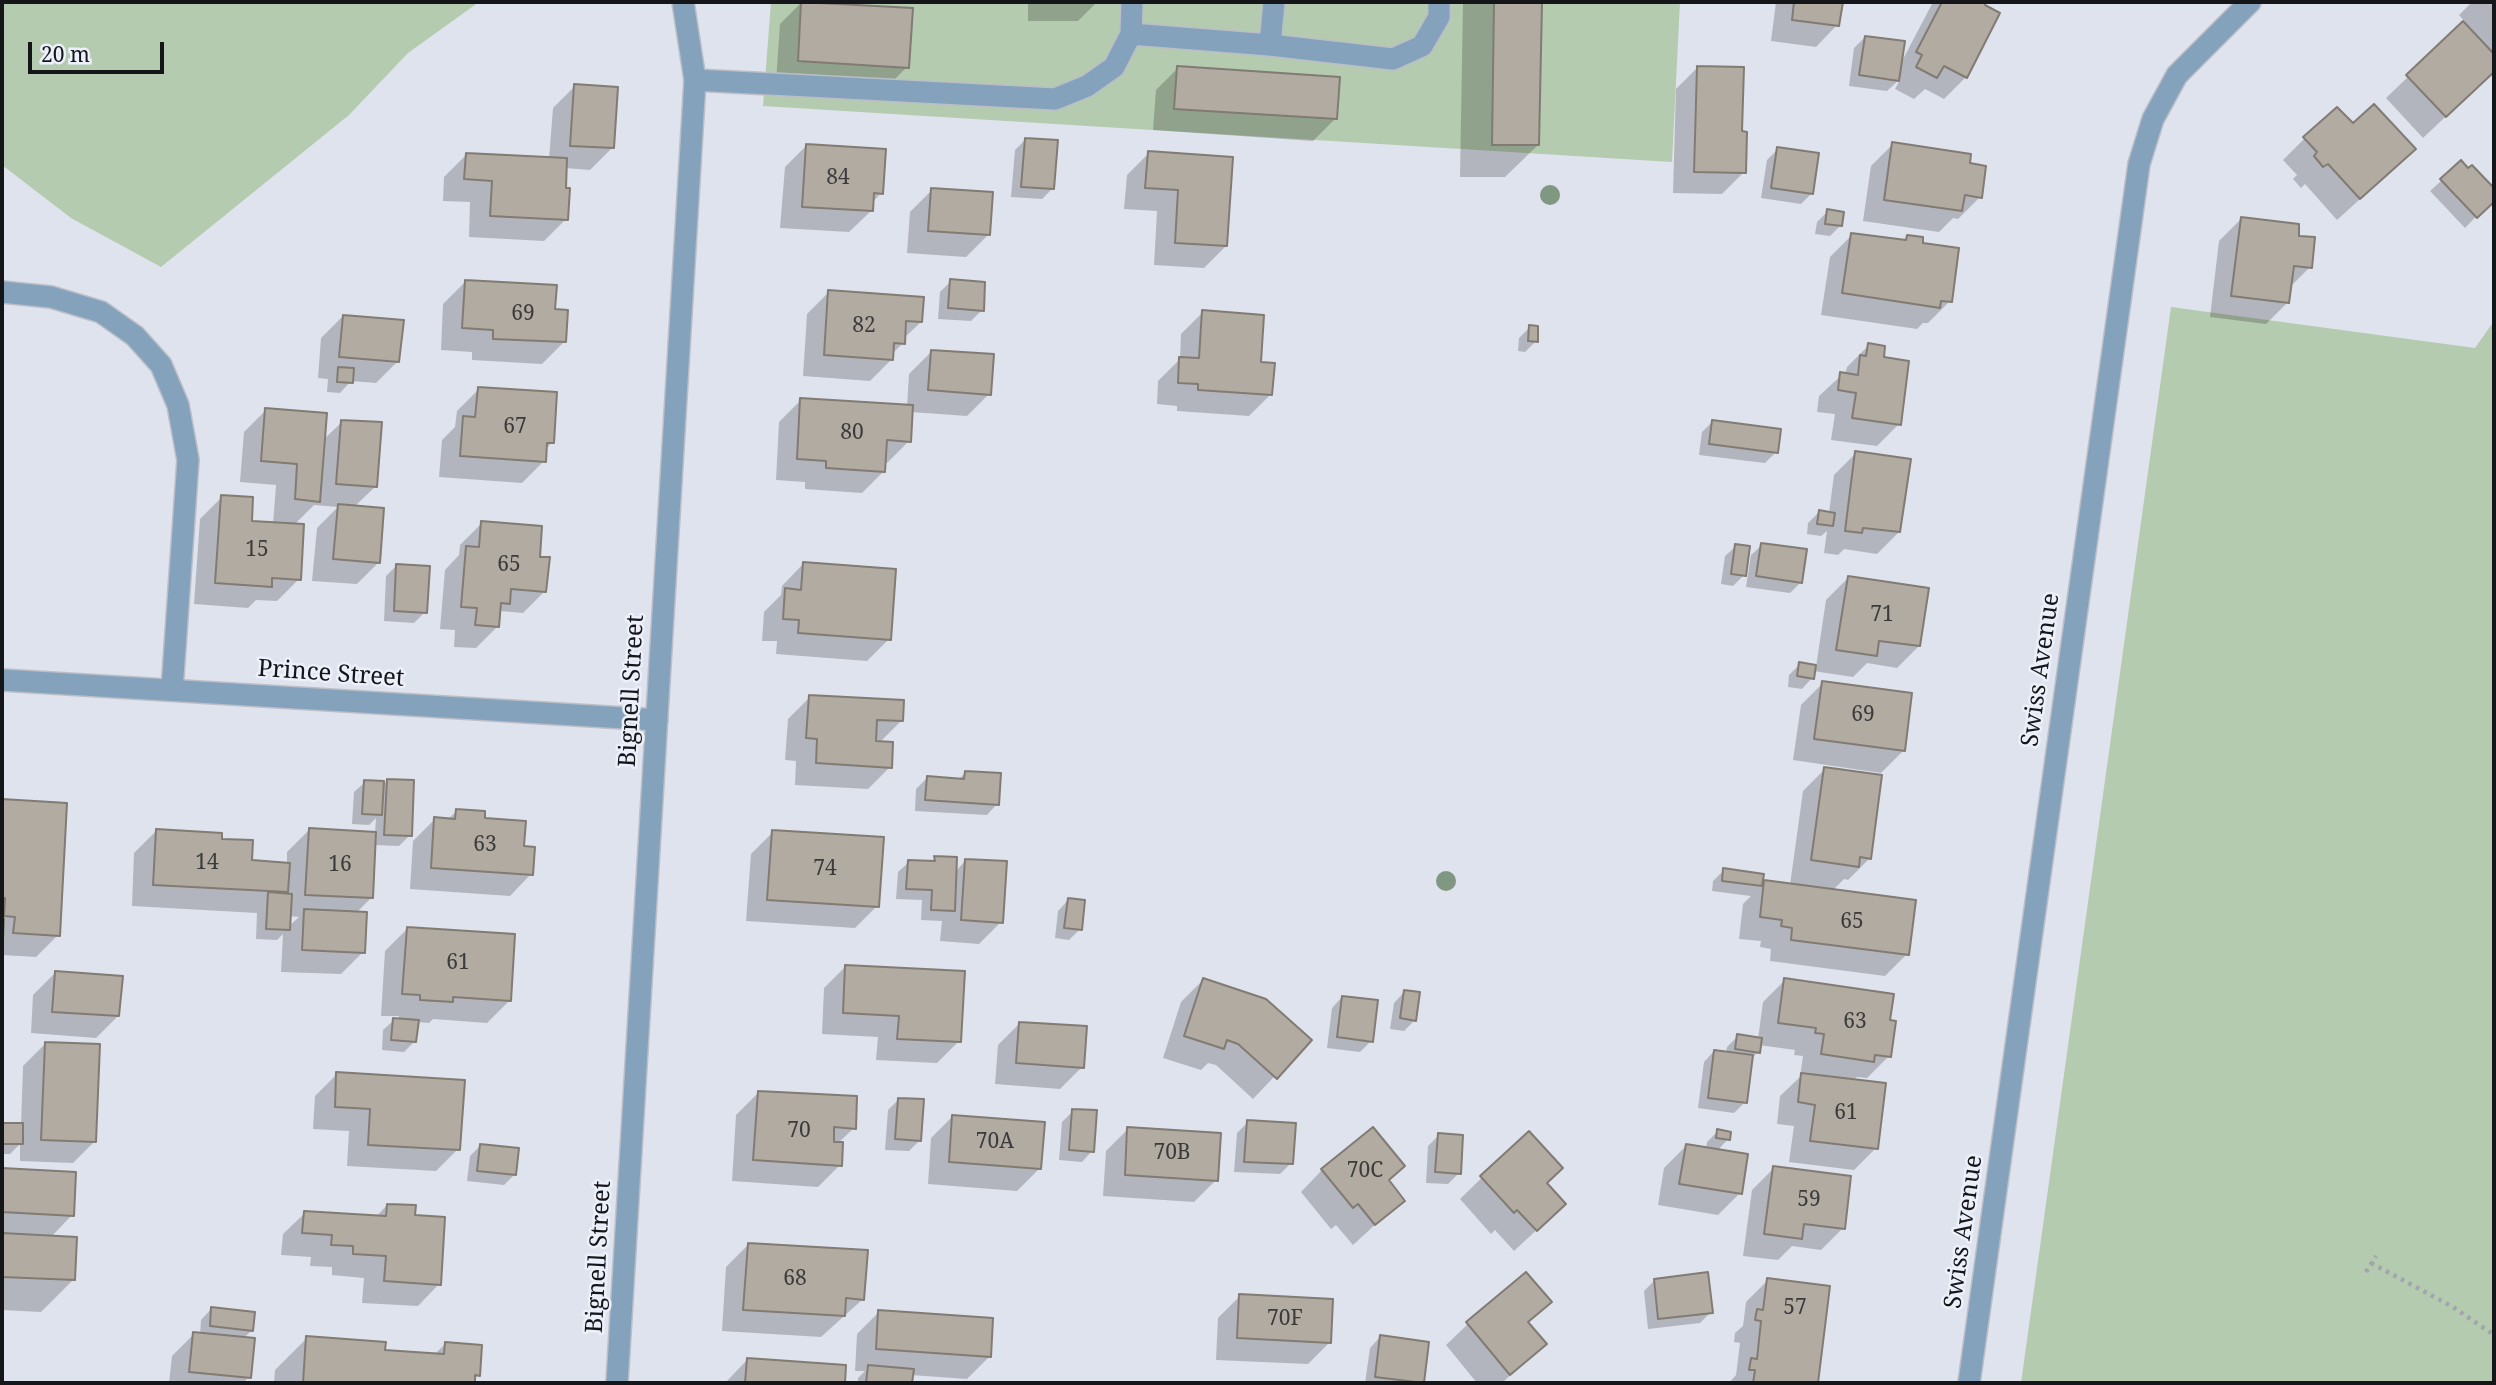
<!DOCTYPE html>
<html>
<head>
<meta charset="utf-8">
<style>
	body { margin:0 }
	#map { position:relative; width:2496px; height:1385px; overflow:hidden; background:#dfe3ed; font-family:"Noto Serif",serif }
	canvas { display:block }
	.frame { position:absolute; inset:0; border:4px solid #151619; pointer-events:none }
	.scale { position:absolute; left:28px; top:42px; width:136px; height:32px; box-sizing:border-box; border:4px solid #151619; border-top:0; padding-left:9px; font-size:21px; line-height:24px; white-space:nowrap; color:#151619; -webkit-text-stroke:5px #ecf0fa; paint-order:stroke }
</style>
</head>
<body>
<div id="map">
<canvas width="2496" height="1385"></canvas>
<div class="frame"></div>
<div class="scale">20 m</div>
</div>
<script>
const g = document.querySelector('canvas').getContext('2d');
g.lineJoin = 'round';
function fill(path, color) { g.fillStyle = color; g.fill(path, 'evenodd'); }
const poly = rows => new Path2D(rows.map(r => 'M' + r).join(''));
function strokePath(path, color, width, dash) { g.strokeStyle = color; g.lineWidth = width; g.lineCap = dash ? 'butt' : 'round'; g.setLineDash(dash || []); g.stroke(path); }
function drawText(font, color, halo, rows, align = 'center') {
  g.font = font + ' "Noto Serif",serif'; g.lineWidth = 5; g.setLineDash([]); g.textBaseline = 'middle'; g.strokeStyle = halo; g.fillStyle = color; for (const [text, x, y, turn = 0] of rows) {
    g.save(); g.translate(x, y); g.rotate((+turn || 0) * Math.PI / 180); g.textAlign = isNaN(turn) ? turn : align; if (halo) g.strokeText(text, 0, 0); g.fillText(text, 0, 0); g.restore();
  }
}
fill(poly([
	[2,2,479,2,408,53,349,115,161,267,71,218,2,165],
	[771,2,1680,2,1672,162,763,106],
	[2171,307,2475,348,2494,321,2494,1383,2021,1383]
]), '#b4cbaf');
fill(poly([
	[802,2,907,67,885,89,776,82,780,24],
	[1028,2,1097,2,1078,21,1028,21],
	[1463,2,1540,2,1538,145,1505,177,1460,177],
	[1776,2,1841,2,1837,25,1816,47,1771,41],
	[1933,2,1985,2,1966,77,1944,99,1925,89,1914,99,1895,89,1901,78,1887,91,1849,86,1854,48,1865,37,1901,63],
	[2472,2,2494,2,2494,50,2490,52,2494,57,2494,71,2423,138,2386,98,2465,22,2459,15],
	[1698,67,1740,133,1744,172,1722,194,1673,193,1676,89],
	[1178,68,1335,119,1313,141,1153,130,1156,90],
	[575,86,612,148,590,170,565,168,566,219,544,241,469,237,470,202,443,201,444,177,466,155,549,159,553,108],
	[2305,138,2391,171,2337,220,2305,184,2301,188,2293,179,2297,175,2283,160],
	[1025,140,1053,188,1042,199,1011,197,1015,150],
	[1893,144,1980,197,1958,219,1953,218,1939,232,1863,221,1871,166],
	[807,145,881,193,872,203,871,211,849,232,780,228,785,167],
	[1778,149,1812,193,1801,204,1761,198,1767,160],
	[1149,153,1226,246,1204,268,1154,265,1157,211,1124,209,1127,175],
	[2461,163,2468,171,2472,167,2494,190,2494,198,2465,228,2430,191],
	[932,190,988,235,966,257,907,253,910,212],
	[1828,211,1841,225,1830,236,1815,234,1817,222],
	[2241,219,2297,237,2310,267,2289,288,2288,302,2266,324,2210,317,2219,241],
	[1852,235,1902,242,1908,237,1921,244,1950,301,1928,323,1923,323,1917,329,1821,315,1830,257],
	[951,281,982,310,971,321,938,319,940,292],
	[465,282,553,311,564,342,542,364,472,360,472,352,441,350,443,304],
	[829,292,921,322,903,339,903,343,892,354,892,359,870,381,803,376,807,314],
	[1203,312,1259,364,1271,394,1249,416,1177,411,1177,406,1157,404,1158,381,1180,359,1181,334],
	[343,316,398,361,376,383,351,381,340,393,327,392,328,379,318,378,321,338],
	[1530,327,1536,341,1525,352,1518,351,1519,338],
	[1869,345,1882,359,1899,424,1877,446,1831,440,1835,414,1817,412,1819,396,1846,371,1847,367],
	[931,352,989,394,967,416,911,412,909,441,887,463,884,463,884,471,862,493,805,489,805,482,776,480,779,422,801,400,907,406,909,374],
	[479,389,552,442,545,450,544,461,522,483,439,477,442,440,455,427,457,411],
	[266,410,323,440,342,422,376,486,354,507,379,562,357,584,312,581,317,528,338,507,314,505,294,525,299,579,277,601,256,600,248,608,194,604,200,519,222,497,250,523,273,524,276,485,240,482,244,432],
	[1712,422,1776,452,1765,463,1699,455,1702,432],
	[1856,453,1899,532,1877,554,1844,549,1838,555,1824,553,1827,531,1821,536,1807,534,1808,523,1819,512,1829,513,1834,475],
	[482,523,538,558,545,591,523,613,500,611,498,626,476,648,454,647,455,630,440,629,445,570,459,555,460,545],
	[1762,545,1801,582,1790,593,1746,587,1751,555],
	[1736,546,1744,575,1733,586,1721,584,1725,556],
	[803,564,889,639,867,661,776,654,777,641,762,641,764,612,781,595,782,586],
	[397,565,425,612,414,623,384,621,386,576],
	[1848,578,1919,646,1897,668,1867,663,1853,677,1813,671,1812,678,1802,689,1788,687,1789,675,1800,664,1816,667,1826,600],
	[1823,683,1903,751,1881,773,1793,760,1801,705],
	[810,697,901,721,879,743,890,767,868,789,795,785,796,761,785,760,788,719],
	[1825,769,1870,858,1848,880,1844,879,1832,891,1907,954,1885,976,1770,961,1771,949,1760,947,1761,941,1739,939,1743,904,1751,896,1712,891,1713,881,1724,870,1762,875,1760,887,1765,882,1790,885,1803,791],
	[965,773,997,804,987,815,915,811,916,789,927,778,958,780],
	[387,781,410,835,399,846,374,845,371,898,356,913,363,952,341,974,281,972,283,934,277,940,256,939,257,913,132,906,134,853,156,831,220,840,250,862,287,864,287,852,309,830,375,833,376,818,369,825,352,824,354,792,365,782,382,786],
	[289,916,299,917,288,927],
	[2,801,66,805,58,935,36,957,2,955],
	[457,811,483,820,522,847,531,874,510,896,410,889,413,841,435,819,447,820],
	[773,832,877,906,855,928,746,921,751,854],
	[935,858,955,872,966,860,1001,922,979,944,940,941,942,921,921,920,922,900,896,899,898,872,909,862,930,863],
	[1068,900,1080,929,1069,940,1055,938,1058,911],
	[407,929,509,1001,487,1023,433,1019,429,1023,417,1022,415,1041,404,1052,382,1050,383,1030,394,1020,399,1020,399,1016,381,1016,385,951],
	[846,966,959,1041,937,1063,876,1060,878,1037,822,1034,824,988],
	[55,973,118,1016,96,1038,31,1033,33,995],
	[1203,980,1309,1040,1253,1099,1216,1065,1208,1063,1201,1070,1163,1058,1181,1002],
	[1785,980,1888,1021,1889,1056,1867,1078,1857,1077,1853,1080,1876,1148,1854,1170,1789,1162,1794,1126,1777,1124,1780,1096,1800,1077,1803,1056,1794,1055,1795,1050,1759,1045,1758,1052,1751,1059,1745,1102,1734,1113,1698,1108,1704,1062,1714,1051,1726,1053,1727,1047,1738,1036,1758,1039,1763,1002],
	[1404,992,1415,1020,1404,1031,1390,1029,1394,1003],
	[1342,997,1371,1041,1360,1052,1327,1048,1332,1008],
	[1020,1023,1082,1067,1060,1089,995,1084,998,1045],
	[45,1044,95,1141,73,1163,20,1161,20,1144,10,1154,2,1154,2,1124,21,1125,23,1066],
	[337,1074,458,1149,436,1171,347,1166,349,1131,313,1129,315,1096],
	[758,1093,854,1128,838,1143,840,1165,818,1187,732,1181,736,1115],
	[899,1099,919,1141,909,1151,885,1150,888,1110],
	[1073,1111,1092,1151,1082,1162,1059,1160,1062,1122],
	[953,1116,1039,1169,1017,1191,928,1184,931,1138],
	[1248,1122,1291,1163,1280,1174,1234,1172,1237,1133],
	[1128,1129,1216,1180,1194,1202,1103,1196,1106,1151],
	[1718,1131,1728,1139,1717,1151,1740,1193,1718,1215,1658,1205,1664,1168,1686,1146,1706,1149,1707,1142],
	[1528,1133,1545,1184,1542,1225,1514,1251,1495,1230,1491,1234,1460,1199],
	[1439,1135,1459,1173,1448,1184,1426,1183,1428,1146],
	[481,1145,515,1174,504,1185,467,1181,470,1156],
	[1774,1168,1843,1228,1821,1250,1792,1246,1778,1260,1743,1256,1752,1190],
	[2,1170,74,1173,72,1215,50,1238,73,1280,41,1312,2,1310],
	[1322,1170,1387,1181,1402,1200,1353,1245,1336,1225,1331,1229,1301,1192],
	[387,1205,413,1217,439,1284,418,1306,362,1303,364,1278,332,1275,332,1267,310,1266,311,1257,281,1255,283,1234,305,1213,376,1217],
	[748,1245,863,1299,821,1337,722,1331,726,1267],
	[1655,1280,1711,1312,1700,1323,1648,1329,1644,1291],
	[1768,1280,1828,1288,1816,1383,1729,1383,1736,1375,1740,1343,1734,1342,1735,1333,1743,1326,1746,1302],
	[1240,1296,1330,1342,1308,1364,1216,1360,1218,1318],
	[1550,1302,1527,1324,1544,1344,1502,1383,1477,1383,1446,1345,1468,1324],
	[211,1309,252,1330,243,1339,249,1377,243,1383,169,1383,172,1356,194,1334,200,1335,201,1320],
	[879,1312,989,1357,967,1379,911,1375,910,1383,858,1383,858,1378,865,1371,855,1371,857,1334],
	[1380,1337,1423,1382,1421,1383,1365,1383,1370,1348],
	[307,1338,384,1352,434,1355,445,1344,478,1375,473,1383,274,1383,275,1370],
	[747,1360,844,1366,843,1383,725,1383]
]), '#0003');
const building = poly([
	[801,2,913,8,909,68,798,61,801,2],
	[1494,2,1542,2,1539,145,1492,145,1494,2],
	[1794,2,1843,2,1839,26,1792,20,1794,2],
	[1942,2,1987,2,1985,5,2000,13,1967,78,1944,66,1937,78,1916,67,1922,55,1916,52,1942,2],
	[2463,21,2494,54,2494,72,2446,117,2406,75,2463,21],
	[1865,36,1905,41,1899,81,1859,75,1865,36],
	[1177,66,1340,77,1337,119,1174,109,1177,66],
	[1697,66,1744,67,1742,131,1747,132,1746,173,1694,172,1697,66],
	[574,84,618,87,614,148,570,146,574,84],
	[2374,104,2416,149,2360,199,2328,164,2323,167,2314,156,2317,152,2303,137,2337,107,2353,123,2374,104],
	[1025,138,1058,140,1054,189,1021,187,1025,138],
	[1892,142,1971,154,1970,163,1986,166,1982,198,1965,195,1962,211,1884,200,1892,142],
	[806,144,886,149,883,194,874,193,873,211,802,207,806,144],
	[1777,147,1819,153,1813,194,1771,188,1777,147],
	[1148,151,1233,157,1227,246,1175,243,1178,190,1145,188,1148,151],
	[466,153,567,158,566,188,570,188,568,220,490,216,492,181,464,179,466,153],
	[2461,160,2468,168,2472,165,2494,188,2494,202,2477,218,2440,179,2461,160],
	[931,188,993,192,990,235,928,231,931,188],
	[1827,209,1844,212,1842,226,1825,224,1827,209],
	[2241,217,2299,224,2299,236,2315,237,2312,268,2294,266,2289,303,2231,296,2241,217],
	[1851,233,1906,240,1907,235,1923,237,1923,243,1959,248,1952,302,1941,301,1940,308,1842,293,1851,233],
	[950,279,985,282,984,311,948,308,950,279],
	[465,280,557,285,555,309,568,310,566,342,493,339,493,330,462,328,465,280],
	[828,290,924,297,922,322,906,321,905,344,894,343,893,360,824,355,828,290],
	[1202,310,1264,315,1261,362,1275,363,1272,395,1198,390,1198,384,1178,383,1179,357,1199,358,1202,310],
	[343,315,404,320,399,362,339,357,343,315],
	[1529,325,1538,326,1538,342,1528,341,1529,325],
	[1868,343,1885,346,1884,357,1909,361,1901,425,1852,418,1856,393,1838,390,1840,372,1858,375,1860,355,1866,356,1868,343],
	[931,350,994,354,991,395,928,390,931,350],
	[338,367,354,368,353,383,337,382,338,367],
	[478,387,557,392,554,443,547,443,546,462,460,456,463,416,475,417,478,387],
	[800,398,913,405,911,442,887,440,885,472,826,468,826,461,797,459,800,398],
	[265,408,327,413,320,502,295,499,297,464,261,461,265,408],
	[341,420,382,422,377,487,336,484,341,420],
	[1712,420,1781,429,1778,453,1709,444,1712,420],
	[1855,451,1911,459,1900,532,1863,528,1862,533,1845,531,1855,451],
	[221,495,253,497,252,521,304,524,301,580,272,578,272,587,215,583,221,495],
	[338,504,384,508,380,563,333,559,338,504],
	[1819,510,1835,513,1833,526,1817,524,1819,510],
	[481,521,542,526,540,557,550,557,546,592,511,589,510,604,501,603,499,627,475,625,477,608,461,607,466,546,479,547,481,521],
	[1761,543,1807,549,1802,583,1756,576,1761,543],
	[1735,544,1750,546,1746,576,1731,574,1735,544],
	[803,562,896,569,891,640,798,633,799,620,783,619,785,588,801,590,803,562],
	[396,564,430,566,427,613,394,611,396,564],
	[1848,576,1929,588,1920,646,1879,641,1877,656,1836,650,1848,576],
	[1799,662,1816,665,1814,679,1797,676,1799,662],
	[1822,681,1912,693,1905,751,1814,739,1822,681],
	[809,695,904,700,903,721,877,720,876,741,893,742,892,768,816,763,817,739,806,738,809,695],
	[1824,767,1882,775,1871,859,1860,857,1859,867,1811,860,1824,767],
	[965,771,1001,773,999,805,925,800,927,776,964,779,965,771],
	[387,779,414,780,412,836,384,835,387,779],
	[364,780,384,781,382,815,362,814,364,780],
	[2,799,67,803,60,936,13,933,15,917,4,916,5,898,2,898,2,799],
	[456,809,485,811,485,818,526,821,524,846,535,847,533,875,431,868,434,817,455,819,456,809],
	[309,828,376,832,373,898,305,895,309,828],
	[156,829,222,833,222,839,253,840,252,860,290,863,288,892,153,885,156,829],
	[772,830,884,837,879,907,767,900,772,830],
	[934,856,957,857,955,911,931,910,932,890,906,889,908,860,935,861,934,856],
	[965,859,1007,861,1003,923,961,920,965,859],
	[1723,868,1764,874,1762,886,1722,881,1723,868],
	[1764,880,1916,900,1909,955,1791,940,1792,928,1781,926,1782,920,1760,917,1764,880],
	[268,892,292,894,290,930,266,929,268,892],
	[1068,898,1085,900,1082,930,1064,928,1068,898],
	[304,909,367,912,365,953,302,950,304,909],
	[2,919,4,919,2,960,2,919],
	[407,927,515,934,511,1001,453,997,453,1002,420,1000,420,995,402,994,407,927],
	[845,965,965,971,961,1042,897,1039,899,1016,843,1013,845,965],
	[55,971,123,976,119,1016,52,1012,55,971],
	[1203,978,1266,999,1312,1040,1277,1079,1238,1044,1227,1040,1224,1049,1184,1036,1203,978],
	[1784,978,1894,994,1890,1020,1896,1021,1891,1057,1875,1055,1874,1062,1821,1054,1824,1034,1815,1033,1816,1028,1778,1023,1784,978],
	[1404,990,1420,992,1416,1021,1400,1018,1404,990],
	[1342,996,1378,1000,1373,1042,1337,1037,1342,996],
	[393,1018,419,1020,416,1042,391,1040,393,1018],
	[1019,1022,1087,1026,1084,1068,1016,1063,1019,1022],
	[1737,1034,1762,1038,1760,1053,1735,1049,1737,1034],
	[45,1042,100,1044,96,1142,41,1140,45,1042],
	[1714,1050,1753,1055,1747,1103,1708,1098,1714,1050],
	[336,1072,465,1080,460,1150,368,1145,370,1109,335,1107,336,1072],
	[1801,1073,1886,1083,1878,1149,1810,1141,1815,1105,1798,1102,1801,1073],
	[758,1091,857,1096,856,1129,834,1127,834,1142,843,1142,842,1166,753,1160,758,1091],
	[898,1098,924,1099,921,1141,895,1139,898,1098],
	[1072,1109,1097,1110,1094,1152,1069,1150,1072,1109],
	[952,1115,1045,1122,1041,1169,949,1162,952,1115],
	[1247,1120,1296,1123,1293,1164,1244,1162,1247,1120],
	[2,1123,23,1123,23,1144,2,1144,2,1123],
	[1127,1127,1221,1133,1218,1181,1125,1175,1127,1127],
	[1373,1127,1405,1166,1389,1180,1405,1201,1375,1225,1358,1204,1353,1208,1321,1169,1373,1127],
	[1717,1129,1731,1132,1730,1140,1716,1138,1717,1129],
	[1529,1131,1563,1168,1547,1183,1566,1204,1537,1231,1517,1210,1514,1213,1480,1176,1529,1131],
	[1438,1133,1463,1135,1461,1174,1435,1172,1438,1133],
	[480,1144,519,1148,516,1175,477,1171,480,1144],
	[1686,1144,1748,1154,1742,1194,1679,1184,1686,1144],
	[1773,1166,1851,1176,1845,1229,1804,1224,1802,1239,1764,1234,1773,1166],
	[2,1168,76,1172,74,1216,2,1212,2,1168],
	[387,1204,416,1205,415,1215,445,1217,441,1285,384,1281,386,1256,353,1254,353,1246,331,1245,332,1235,302,1233,304,1211,386,1216,387,1204],
	[2,1233,77,1237,75,1280,2,1277,2,1233],
	[748,1243,868,1250,864,1300,846,1298,845,1316,743,1310,748,1243],
	[1526,1272,1552,1302,1528,1322,1547,1344,1510,1375,1466,1322,1526,1272],
	[1708,1272,1713,1313,1658,1319,1654,1279,1708,1272],
	[1767,1278,1830,1286,1818,1383,1753,1383,1755,1370,1749,1370,1751,1358,1757,1359,1761,1321,1755,1320,1757,1309,1763,1310,1767,1278],
	[1239,1294,1333,1299,1331,1343,1237,1338,1239,1294],
	[211,1307,255,1312,253,1331,210,1326,211,1307],
	[878,1310,993,1318,991,1357,876,1349,878,1310],
	[193,1332,255,1338,251,1378,189,1372,193,1332],
	[1380,1335,1429,1342,1424,1383,1375,1377,1380,1335],
	[306,1336,386,1342,385,1350,444,1354,445,1342,482,1345,480,1376,475,1375,475,1383,303,1383,306,1336],
	[747,1358,846,1365,845,1383,745,1383,747,1358],
	[868,1365,914,1369,912,1383,866,1383,868,1365]
]);
fill(building, '#b1aba2');
strokePath(building, '#817b73', 2);
const service = poly([
	[1131,34,1270,45,1393,59,1422,46,1439,17,1439,2],
	[1270,45,1274,2],
	[695,80,1055,99,1087,86,1114,67,1131,34,1132,2],
	[2,292,51,297,101,312,135,336,161,365,178,405,188,460,172,690]
]);
const minor = poly([
	[2,680,657,720],
	[617,1383,695,80,683,2],
	[1969,1383,2139,164,2153,119,2177,75,2250,2]
]);
strokePath(service, '#bbbec7', 24);
strokePath(minor, '#bbbec7', 24);
strokePath(poly([
	[2371,1263,2453,1307,2494,1335],
	[2366,1272,2376,1256]
]), '#a2a5ad', 4.5, [3.5, 5]);
strokePath(service, '#84a2bc', 21);
strokePath(minor, '#84a2bc', 21);
g.fillStyle = '#809782';
for (const [x, y] of [
	[1550,195],
	[1446,881]
]) { g.beginPath(); g.arc(x, y, 10, 0, 2 * Math.PI); g.fill(); }
drawText('21px', '#3c3b3b', null, [
	["84",838,178],
	["69",523,314],
	["82",864,326],
	["67",515,427],
	["80",852,433],
	["15",257,550],
	["65",509,565],
	["71",1882,615],
	["69",1863,715],
	["63",485,845],
	["14",207,863],
	["16",340,865],
	["74",825,869],
	["65",1852,922],
	["61",458,963],
	["63",1855,1022],
	["61",1846,1113],
	["70",799,1131],
	["70A",995,1142],
	["70B",1172,1153],
	["70C",1365,1171],
	["59",1809,1200],
	["68",795,1279],
	["57",1795,1308],
	["70F",1285,1319]
]);
drawText('24px', '#151619', '#ecf0fa', [
	["Swiss Avenue",2041,670,-82],
	["Prince Street",331,674,4],
	["Bignell Street",632,691,-87],
	["Swiss Avenue",1964,1232,-82],
	["Bignell Street",599,1257,-87]
]);
</script>
</body>
</html>
